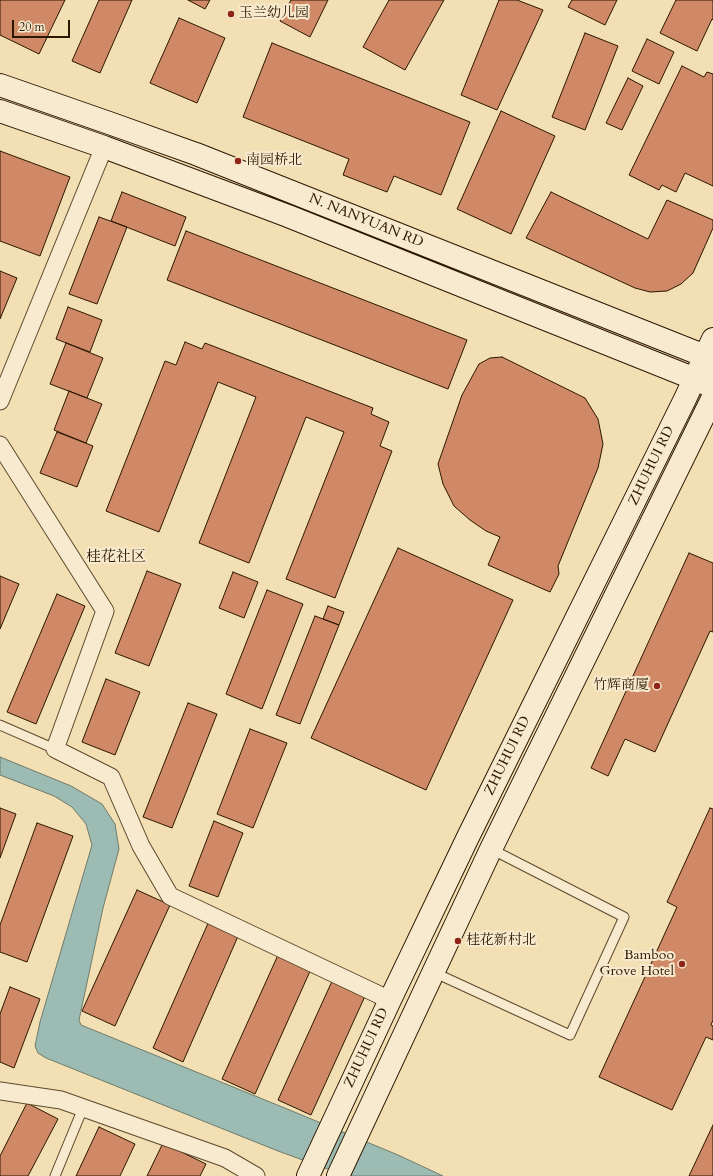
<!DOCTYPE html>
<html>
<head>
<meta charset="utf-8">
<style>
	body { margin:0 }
	#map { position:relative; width:713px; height:1176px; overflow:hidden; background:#f2dfb3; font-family:Cardo,serif }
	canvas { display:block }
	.scale { position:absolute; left:12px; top:20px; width:58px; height:18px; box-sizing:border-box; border:2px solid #2b1700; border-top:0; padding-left:5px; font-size:12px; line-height:14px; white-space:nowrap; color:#2b1700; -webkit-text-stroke:3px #f7eace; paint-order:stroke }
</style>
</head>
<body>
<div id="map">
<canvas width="713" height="1176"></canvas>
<div class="scale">20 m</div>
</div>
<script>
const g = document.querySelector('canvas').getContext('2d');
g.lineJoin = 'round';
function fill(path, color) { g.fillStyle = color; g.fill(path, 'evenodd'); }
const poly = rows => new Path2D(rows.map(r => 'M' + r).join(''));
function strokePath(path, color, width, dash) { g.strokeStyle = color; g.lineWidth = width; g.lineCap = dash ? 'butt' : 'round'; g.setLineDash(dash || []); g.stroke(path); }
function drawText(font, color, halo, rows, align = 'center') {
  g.font = font + ' Cardo,"Noto Serif SC",serif'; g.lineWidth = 4; g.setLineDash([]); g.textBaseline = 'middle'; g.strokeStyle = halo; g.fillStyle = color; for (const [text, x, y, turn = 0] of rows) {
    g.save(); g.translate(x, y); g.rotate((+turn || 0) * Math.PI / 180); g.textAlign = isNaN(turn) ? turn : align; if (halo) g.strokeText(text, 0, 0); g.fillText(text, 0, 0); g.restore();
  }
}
const water = poly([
	[0,757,71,786,102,804,115,824,119,849,103,908,79,1020,81,1025,292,1111,398,1155,443,1176,347,1176,278,1151,46,1058,38,1053,35,1046,40,1022,92,845,86,824,72,807,54,796,0,775,0,757]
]);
fill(water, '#9cbcb3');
strokePath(water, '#6f7a6b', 1);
const building = poly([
	[0,0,65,0,39,54,0,35,0,0],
	[99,0,132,0,100,73,72,61,99,0],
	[188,0,210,0,205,9,188,0],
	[291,0,328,0,310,37,280,21,291,0],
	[389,0,444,0,405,70,363,47,389,0],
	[499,0,517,0,543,10,497,110,461,95,499,0],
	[572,0,617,0,605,25,568,7,572,0],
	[676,0,713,0,713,20,712,19,697,51,660,33,676,0],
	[179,18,225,38,197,103,150,83,179,18],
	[585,33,618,46,585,130,552,117,585,33],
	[647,39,674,52,659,84,632,71,647,39],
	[272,43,470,122,441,195,394,176,387,192,343,175,349,159,243,117,272,43],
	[682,66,704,77,707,72,713,74,713,186,685,173,676,192,662,185,659,190,629,175,682,66],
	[628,78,643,86,622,130,606,123,628,78],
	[501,111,555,136,511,234,457,209,501,111],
	[0,151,70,177,40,256,0,241,0,151],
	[122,192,186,217,175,246,111,221,122,192],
	[551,192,648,239,667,200,713,220,713,228,693,273,681,284,667,291,650,292,635,288,526,238,551,192],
	[99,217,127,227,97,304,69,294,99,217],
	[186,231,467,340,448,389,167,280,186,231],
	[0,271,17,278,0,319,0,271],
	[68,307,102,320,90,352,56,339,68,307],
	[185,342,202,349,205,343,373,408,371,414,389,422,380,446,392,451,335,598,286,579,344,432,306,417,249,563,199,543,256,397,218,382,159,532,106,511,165,361,176,365,185,342],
	[66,343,103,358,87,398,50,384,66,343],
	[502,357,585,398,598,419,603,444,598,468,558,566,559,574,550,592,488,565,500,537,486,531,470,520,454,506,443,484,438,464,462,395,479,364,490,358,502,357],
	[69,391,102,404,86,443,54,430,69,391],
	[57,432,93,446,77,487,40,473,57,432],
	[398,548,513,600,426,790,311,738,398,548],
	[689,553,713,563,713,632,710,631,655,752,625,739,608,776,591,768,689,553],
	[147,571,181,584,149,666,115,653,147,571],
	[233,572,258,582,244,618,219,608,233,572],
	[0,576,19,584,0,629,0,576],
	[267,590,303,604,262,709,226,694,267,590],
	[57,594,85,606,36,724,7,712,57,594],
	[328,606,344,612,339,625,323,619,328,606],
	[315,616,339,625,300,724,276,715,315,616],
	[106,679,140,692,115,755,82,742,106,679],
	[188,703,217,714,172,828,143,817,188,703],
	[250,729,287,743,253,828,217,814,250,729],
	[0,808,16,814,0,858,0,808],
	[710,808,713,809,713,1020,711,1025,713,1026,713,1040,706,1037,672,1110,599,1077,677,907,667,902,710,808],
	[214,821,243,833,218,897,189,886,214,821],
	[37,823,73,836,27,962,0,952,0,925,37,823],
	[137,890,170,905,115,1026,82,1011,137,890],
	[209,921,239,934,183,1062,153,1048,209,921],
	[278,955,311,969,255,1094,222,1079,278,955],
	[333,979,366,994,311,1115,278,1100,333,979],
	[10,987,40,999,14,1068,0,1062,0,1014,10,987],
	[27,1103,58,1119,28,1176,0,1176,0,1156,27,1103],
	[713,1125,713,1176,689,1176,713,1125],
	[99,1127,135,1144,120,1176,76,1176,99,1127],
	[163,1143,206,1164,200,1176,147,1176,163,1143]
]);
fill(building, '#d08966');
strokePath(building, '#2b1700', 1);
const lane = poly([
	[0,725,55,749],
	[433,972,570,1035,624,917,491,849],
	[55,1176,83,1108]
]);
const street = poly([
	[0,401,104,147],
	[0,445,105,611,55,749,111,777,141,846,170,896,390,1000],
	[0,1091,61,1100,225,1158,256,1176]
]);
const secondary = poly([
	[0,85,112,124,196,154,705,356,713,379],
	[0,111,104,147,288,216,695,379,708,385],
	[308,1176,390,1000,468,837,685,399,713,339],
	[338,1176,491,849,713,397]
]);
strokePath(lane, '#5d492d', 11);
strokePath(street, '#5d492d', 19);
strokePath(secondary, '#2b1700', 24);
strokePath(lane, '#f7eace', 9);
strokePath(street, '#f7eace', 17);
strokePath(secondary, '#f7eace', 22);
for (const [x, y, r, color] of [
	[231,14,4,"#8f2418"],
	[238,161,4,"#8f2418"],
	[657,686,4,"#8f2418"],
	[458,941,4,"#8f2418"],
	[682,964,4,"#8f2418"]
]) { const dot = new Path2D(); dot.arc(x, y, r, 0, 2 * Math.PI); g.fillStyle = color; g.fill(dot); strokePath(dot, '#f7eace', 1.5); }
drawText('14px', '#2b1700', '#f7eace', [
	["玉兰幼儿园",239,14],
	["南园桥北",246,161],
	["竹辉商厦",649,686,"right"],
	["桂花新村北",466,941],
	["Bamboo",674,956,"right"],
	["Grove Hotel",674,972,"right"]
], 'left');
drawText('14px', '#2b1700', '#f7eace', [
	["N. NANYUAN RD",366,221,22],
	["ZHUHUI RD",652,466,-64],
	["ZHUHUI RD",508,756,-64],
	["ZHUHUI RD",367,1048,-65]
]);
drawText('15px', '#2b1700', '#f7eace', [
	["桂花社区",116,558]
]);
</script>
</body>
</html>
